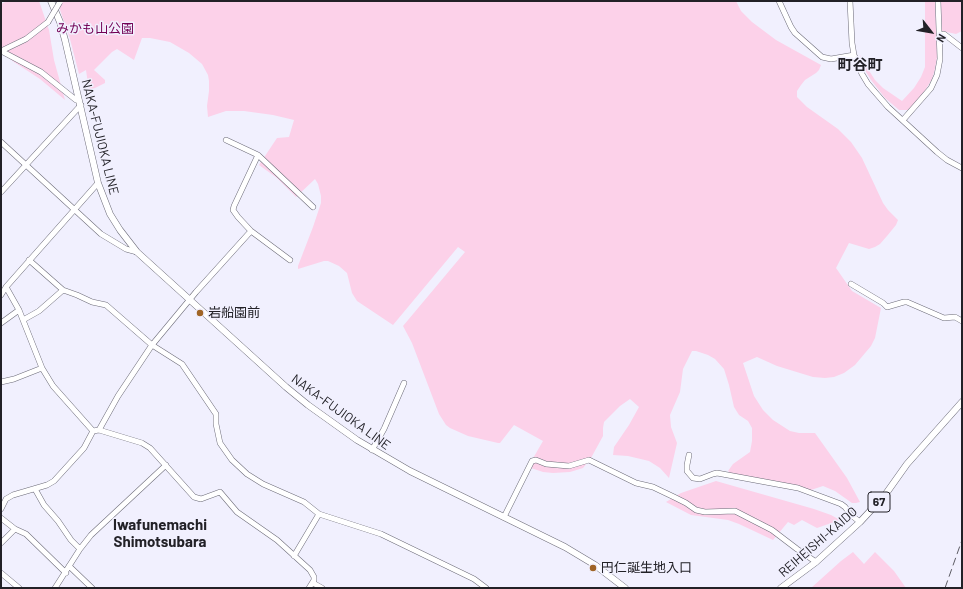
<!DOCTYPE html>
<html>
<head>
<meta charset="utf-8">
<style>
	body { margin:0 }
	#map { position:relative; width:963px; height:589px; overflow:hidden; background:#f1f0fe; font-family:Barlow,sans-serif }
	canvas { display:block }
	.frame { position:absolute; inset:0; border:2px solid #222127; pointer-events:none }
	.north { position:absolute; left:911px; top:12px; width:40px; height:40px; -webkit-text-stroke:3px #f1f0fe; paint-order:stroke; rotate:121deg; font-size:11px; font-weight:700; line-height:16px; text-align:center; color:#222127 }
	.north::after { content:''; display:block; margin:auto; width:14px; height:18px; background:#222127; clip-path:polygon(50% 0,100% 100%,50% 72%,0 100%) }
</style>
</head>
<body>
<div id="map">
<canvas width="963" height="589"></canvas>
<div class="frame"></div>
<div class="north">N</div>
</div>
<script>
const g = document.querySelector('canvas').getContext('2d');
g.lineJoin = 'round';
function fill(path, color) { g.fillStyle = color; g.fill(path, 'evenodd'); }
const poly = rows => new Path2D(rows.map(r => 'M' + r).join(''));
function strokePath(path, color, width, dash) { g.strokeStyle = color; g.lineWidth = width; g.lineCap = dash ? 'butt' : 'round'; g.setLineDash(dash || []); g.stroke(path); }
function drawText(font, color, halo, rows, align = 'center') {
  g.font = font + ' Barlow,"Noto Sans JP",sans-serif'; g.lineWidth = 3; g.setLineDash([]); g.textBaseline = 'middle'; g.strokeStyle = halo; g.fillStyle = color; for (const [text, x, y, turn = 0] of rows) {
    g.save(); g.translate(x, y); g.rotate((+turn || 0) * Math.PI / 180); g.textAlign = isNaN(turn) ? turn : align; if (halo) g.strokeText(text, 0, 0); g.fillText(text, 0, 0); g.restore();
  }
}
fill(poly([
	[7,1,39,1,49,30,54,60,65,100,40,79,14,62,1,51,1,4],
	[57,1,736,1,741,11,752,22,776,40,821,65,819,70,816,73,805,80,801,85,797,91,797,97,807,107,838,129,851,142,862,158,883,203,888,210,898,220,896,225,887,236,880,244,875,247,869,249,849,243,836,268,852,291,881,308,875,338,871,346,855,365,844,373,834,377,825,378,813,377,777,366,757,357,743,363,754,396,763,410,773,420,790,431,799,433,815,433,847,478,860,502,856,503,852,503,835,491,823,486,808,491,778,482,730,473,728,471,733,464,750,452,752,441,752,428,748,421,739,415,734,407,729,385,724,369,715,359,708,355,696,351,692,351,683,369,680,392,670,415,671,427,677,443,669,478,660,468,649,461,628,456,613,455,614,447,629,425,639,407,630,399,620,406,604,422,603,428,603,436,591,458,583,468,570,472,553,473,543,472,528,467,543,441,514,425,500,443,498,443,468,436,450,428,446,425,439,414,412,343,403,326,465,252,458,247,393,325,357,301,352,293,347,273,339,266,328,261,324,261,298,269,298,266,313,227,321,203,321,196,318,184,315,179,296,197,277,178,259,165,277,138,289,137,294,120,273,115,244,111,226,111,208,117,207,106,209,91,209,81,208,75,202,64,189,53,170,42,150,38,142,38,134,60,117,49,112,52,94,70,105,80,105,83,89,91,86,70,79,74,70,39],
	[925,1,935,1,937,57,935,69,932,79,923,94,908,110,899,110,885,98,871,80,863,67,860,55,868,69,875,80,883,88,902,101,914,88,921,77,925,67],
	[941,1,962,1,962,31,956,34,942,31],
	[716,481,814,509,831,515,840,520,817,528,802,520,794,525,788,522,773,540,739,524,728,520,691,515,666,502,681,493],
	[853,552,864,564,875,552,894,571,906,588,811,588,841,561]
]), '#fcd1e9');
const minor = poly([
	[779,1,791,27,795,33,822,57,831,59,854,55],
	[850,1,852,43,854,55,862,74,868,84,888,107,937,152,947,160,962,168],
	[939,35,944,34,962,48],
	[1,51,41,72,76,100,79,100],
	[1,51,26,39,48,22],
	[903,120,931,88,937,75,940,59,938,1],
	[226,140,258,155,313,207],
	[1,142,101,234,126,249,137,252],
	[258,155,234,206,233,210,238,217,251,231,290,260],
	[1,192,81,105],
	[29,260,63,290,77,295,92,302,106,305,152,345,182,364,216,414,216,424,220,443,232,460,247,474,263,484,304,502,319,514,381,534,474,579,486,588],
	[851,284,883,303,887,307,904,302,907,302,944,318,955,317,962,321],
	[6,287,19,310,42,368,53,386,93,431],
	[1,295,6,287,98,183],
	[23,320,39,311,63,290],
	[1,323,19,310],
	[1,382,14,379,42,368],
	[99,430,118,396,152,345,196,292,251,231],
	[372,450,384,429,404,383],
	[689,455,687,465,687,471,693,478,700,479,713,474,717,473,798,488,841,504,845,507,851,515,860,522],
	[35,489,44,505,58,521,71,540,80,549],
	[1,509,6,499,13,495,47,485,54,481,84,448,93,431,99,430,142,443,150,448,194,497,201,499,220,492,237,512,277,540,310,570,314,577,314,580,309,588],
	[504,517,532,461,536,460,546,464,569,466,589,460,636,483,653,487,674,497,686,503,696,510,705,512,735,511,772,530,797,549,816,562],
	[1,518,15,529,26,534,66,573],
	[1,543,15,529],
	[294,556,319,514],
	[69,566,92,588],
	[1,573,19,588],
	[313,583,322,588],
	[55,588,80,549,91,535,166,465]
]);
const major = poly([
	[51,1,60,22,65,40,98,183,110,214,120,230,137,252,286,387,308,405,357,440,410,471,565,547,595,565,625,588],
	[781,588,816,562,860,522,885,495,907,464,962,402]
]);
strokePath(minor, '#6c6b78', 6);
strokePath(major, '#6c6b78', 7);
strokePath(minor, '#fff', 5);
strokePath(major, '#fff', 6);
strokePath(poly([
	[945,588,962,540]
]), '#5d5c64', 1, [8, 4]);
const minorBridge = poly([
	[48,22,60,2]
]);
strokePath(minorBridge, '#6c6b78', 6, []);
strokePath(minorBridge, '#fff', 5);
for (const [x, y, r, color] of [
	[200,313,4,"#a06526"],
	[593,568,4,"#a06526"]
]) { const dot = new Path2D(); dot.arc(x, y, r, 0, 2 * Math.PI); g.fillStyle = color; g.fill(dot); strokePath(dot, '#f1f0fe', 1.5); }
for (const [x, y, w] of [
	[879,502,22]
]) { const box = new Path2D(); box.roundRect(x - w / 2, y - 10, w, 20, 3); g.fillStyle = '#f1f0fe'; g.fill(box); strokePath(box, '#222127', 1); }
drawText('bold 12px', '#222127', null, [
	["67",879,502]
]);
drawText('13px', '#720055', '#f1f0fe', [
	["みかも山公園",95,29]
]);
drawText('13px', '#222127', '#f1f0fe', [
	["NAKA-FUJIOKA LINE",100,137,76],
	["NAKA-FUJIOKA LINE",341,412,36],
	["REIHEISHI-KAIDO",818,542,-41]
]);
drawText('13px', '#222127', '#f1f0fe', [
	["岩船園前",208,313],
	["円仁誕生地入口",601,568]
], 'left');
drawText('bold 15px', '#222127', '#f1f0fe', [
	["町谷町",860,65],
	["Iwafunemachi",160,525],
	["Shimotsubara",160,542]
]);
</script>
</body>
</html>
